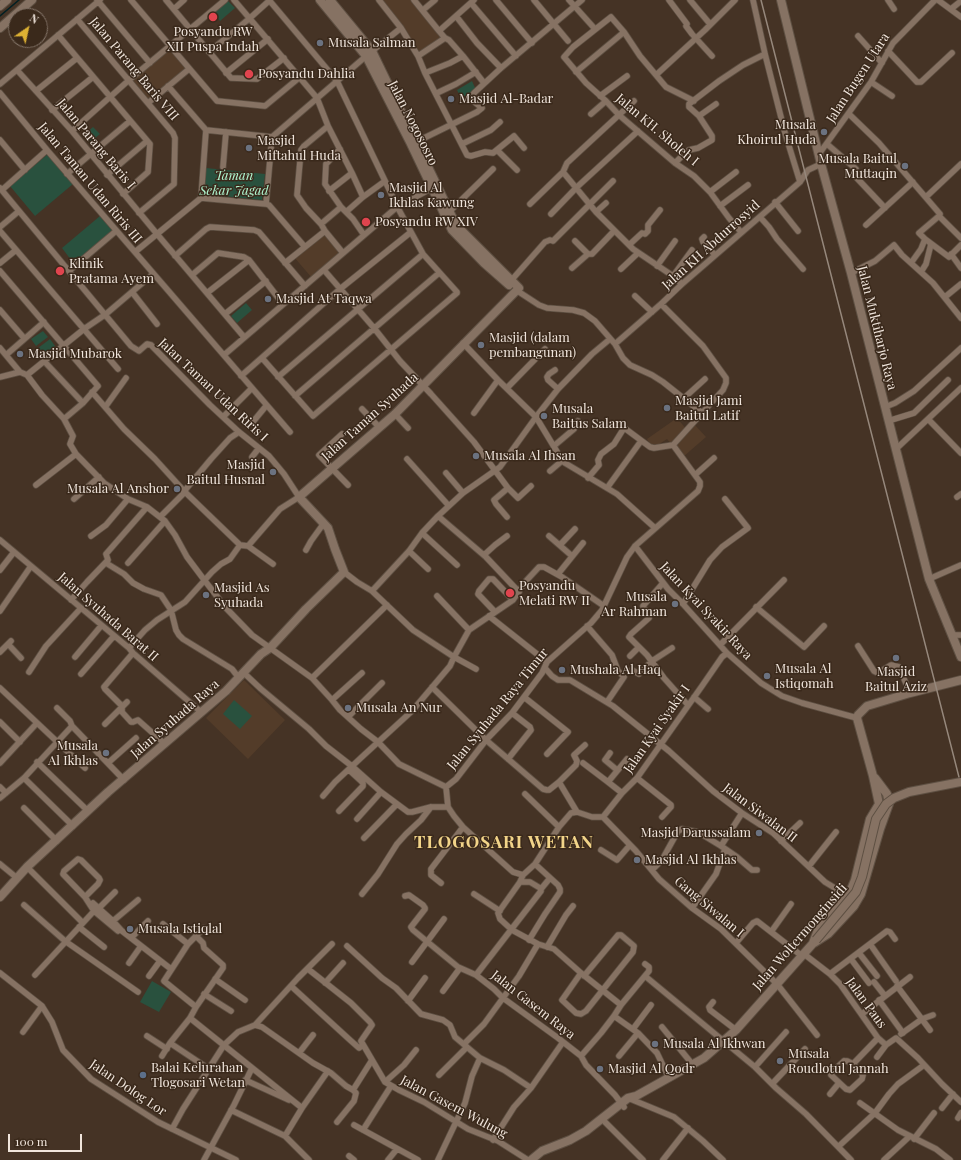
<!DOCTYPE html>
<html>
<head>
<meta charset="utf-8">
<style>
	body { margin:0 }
	#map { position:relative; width:961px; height:1160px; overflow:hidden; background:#453325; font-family:"Playfair Display",serif }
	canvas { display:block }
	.north { position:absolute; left:8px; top:8px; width:40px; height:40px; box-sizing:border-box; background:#3a291b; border:1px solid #837468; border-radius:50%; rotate:34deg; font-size:11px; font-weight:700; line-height:16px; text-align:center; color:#f0e5dc }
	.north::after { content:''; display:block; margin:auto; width:14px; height:18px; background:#ddb133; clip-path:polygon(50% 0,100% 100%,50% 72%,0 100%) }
	.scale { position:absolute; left:8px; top:1134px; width:74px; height:18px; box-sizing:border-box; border:2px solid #f0e5dc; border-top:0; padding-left:5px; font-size:12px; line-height:14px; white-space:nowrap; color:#f0e5dc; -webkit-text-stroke:3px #3a291b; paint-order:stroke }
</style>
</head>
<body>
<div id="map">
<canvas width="961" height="1160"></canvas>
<div class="north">N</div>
<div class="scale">100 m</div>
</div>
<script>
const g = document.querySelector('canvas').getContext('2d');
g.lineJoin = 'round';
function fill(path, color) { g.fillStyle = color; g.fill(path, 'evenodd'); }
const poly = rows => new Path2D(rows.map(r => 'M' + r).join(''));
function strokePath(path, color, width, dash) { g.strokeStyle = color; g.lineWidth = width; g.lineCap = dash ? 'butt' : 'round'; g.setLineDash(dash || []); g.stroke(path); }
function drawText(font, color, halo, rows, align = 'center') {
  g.font = font + ' "Playfair Display",serif'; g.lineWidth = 3; g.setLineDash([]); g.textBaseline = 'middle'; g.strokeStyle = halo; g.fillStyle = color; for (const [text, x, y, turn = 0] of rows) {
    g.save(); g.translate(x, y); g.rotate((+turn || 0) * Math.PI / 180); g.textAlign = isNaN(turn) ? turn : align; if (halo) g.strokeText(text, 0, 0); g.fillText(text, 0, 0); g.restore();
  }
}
fill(poly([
	[382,0,413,0,443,37,418,53],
	[168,49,186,69,149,101,131,81],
	[325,233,341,254,312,278,294,257],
	[677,418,687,430,694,424,706,437,683,457,667,439,653,448,647,439],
	[244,680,285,720,248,759,206,718]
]), '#533c29');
fill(poly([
	[227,0,235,8,220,21,213,12],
	[472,81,476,90,461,98,457,90],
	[93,127,100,134,89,143,83,136],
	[48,154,73,184,35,216,10,186],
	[206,168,265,174,262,200,203,194],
	[100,216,113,231,74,264,62,248],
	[246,303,252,310,237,323,231,316],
	[43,331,48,337,36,346,31,339],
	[50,339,55,346,43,355,38,348],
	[234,700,252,716,240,729,223,714],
	[152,981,171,992,159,1012,140,1002]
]), '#29513e');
strokePath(poly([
	[0,16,19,0]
]), '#032023', 1.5);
const street = poly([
	[97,0,150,63],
	[131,0,217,101,265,106,300,77],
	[166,0,231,78,257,79,284,58],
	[234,0,317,98,328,126,352,173,363,197],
	[379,0,401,28,418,56,425,73,467,155,471,156,485,152,493,153,514,136,524,148],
	[414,0,439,31,445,38,449,40,463,56,484,83],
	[496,0,532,43],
	[534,0,568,41],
	[569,0,595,29],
	[669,0,687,24,686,26,692,34,712,56],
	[690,0,710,24],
	[753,0,765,54,785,133,800,182],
	[888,0,894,9],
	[938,0,961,17],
	[471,3,516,56],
	[174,9,184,0],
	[951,9,961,1],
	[423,10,435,0],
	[456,16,477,43,501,68],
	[77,19,173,133,175,138,174,184,139,213],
	[439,31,474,0],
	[58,35,150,144,148,172,123,194],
	[858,36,882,63],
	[888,51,917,82,921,82,952,53],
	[209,52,250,18,270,0],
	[418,56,445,38],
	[17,70,72,131,157,234,244,337],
	[576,72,624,32],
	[226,73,268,39],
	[425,73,450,63,463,56],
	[656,75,705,30,735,0],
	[871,82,892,96],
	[0,84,100,0],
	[168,86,206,130],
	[36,91,77,58],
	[0,93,47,150,290,432],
	[437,93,456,84,476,72],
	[600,96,627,76],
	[694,101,666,87,640,56,624,32,611,17,573,47,564,57,586,83,606,101,619,115,675,163,694,176,710,192,729,218,741,232],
	[148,103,189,69],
	[52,110,93,77],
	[591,114,606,101],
	[849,114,879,143,940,214,939,216],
	[699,116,716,104],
	[328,126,304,146,301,150,297,195,306,208,321,224,325,231,343,253],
	[206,130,272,137,266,204,201,198,206,130],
	[72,131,129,80,225,0],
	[272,137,372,51,401,28],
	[0,140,25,170],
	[416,142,477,112,482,108,472,100,472,96,474,93,501,68,582,0],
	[462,144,491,130,500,122],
	[827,144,856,169,854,175,885,208],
	[340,149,326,164,325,184,341,207,353,219,364,235],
	[497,150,517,170],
	[819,154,871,82,893,43,935,0],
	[675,163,685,153,689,150,698,148,712,140,712,136,699,116,689,107,689,104,719,81,743,65,765,54],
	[223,167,226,132],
	[563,172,596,212,633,249,673,276,682,284],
	[67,174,130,121],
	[107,175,147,141],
	[0,188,131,346,139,351,147,344,151,345,210,405,239,432,269,456,284,474,299,497,280,509,248,546],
	[2,190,47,150],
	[329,191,352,173],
	[710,192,736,172],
	[926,197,961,164],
	[775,202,798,231],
	[266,204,269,205,305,247],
	[530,204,563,172,567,163,634,101],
	[720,206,748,185],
	[450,211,493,169],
	[346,212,363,197,385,181],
	[596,212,606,203],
	[551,214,577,187,638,131],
	[760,217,769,227,777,239,803,269],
	[321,224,341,207],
	[866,225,913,182],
	[0,227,19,211],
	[0,231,118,369],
	[704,237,702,239,703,242,715,255],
	[925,239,949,257,961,245],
	[575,241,588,254,592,254,614,231],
	[629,245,642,233,645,234,648,231,648,225,660,210],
	[135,252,201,198],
	[951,254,961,268],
	[175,256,206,229,210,227,254,230,259,232,305,286],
	[0,263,16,250],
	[285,263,325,231],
	[911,263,921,249,925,239,919,233,939,216,961,238],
	[657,266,675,241],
	[572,268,588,254],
	[621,269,638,253],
	[324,270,374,328,400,361,431,394,474,442,508,488,518,498,531,486],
	[0,271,98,386,83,403,64,419],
	[69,271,116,231],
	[921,272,926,264,931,244],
	[851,273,875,261,894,245,902,255,933,283,961,318],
	[192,275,218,253,244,257,249,260,283,304],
	[673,276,692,250],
	[509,283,545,242,550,240,553,241,613,181],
	[516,290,539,305,547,308,573,310,584,313,595,321,615,344,623,358,630,365,652,375,663,382,702,413],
	[132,292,157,324],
	[207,293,249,260],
	[635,296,652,312],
	[945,297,961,284],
	[0,310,24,338],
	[225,314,266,281],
	[463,343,498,380,536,417,559,455,565,463,617,494,655,528],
	[615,344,661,304,682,284,800,182,808,170,821,164],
	[0,348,20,372,27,375,42,395,64,419,73,436,70,444,76,454,104,483,128,499,147,507,165,521,175,535,187,557,205,581,226,608,252,635,312,678,332,700,340,710,361,729,378,742,399,764,446,787,448,807,454,816,463,827,513,872,523,875,535,864,559,827,571,813,577,812,592,817,603,817,636,851,659,879,692,908,721,929,777,984,817,1035],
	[6,355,44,322],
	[224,355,397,207,434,187],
	[262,358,313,416,457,293,457,292,423,254,399,210,337,81,269,0],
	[44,361,83,403],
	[555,370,549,374,547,377,548,380,558,389],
	[27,375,84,329,106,314,153,274],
	[241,376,340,289,411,232],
	[0,377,20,372],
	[278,377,423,254],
	[507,388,545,349],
	[92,392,124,429,155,459,185,492,240,545,248,546,273,564],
	[295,396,439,273],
	[683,399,705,379],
	[106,406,126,378],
	[885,407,895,403,914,391,961,348],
	[362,409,379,427],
	[474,413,498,380],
	[395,414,408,428],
	[223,417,252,388],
	[928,419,961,453],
	[888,421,914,413,948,380],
	[252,423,266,406],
	[619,424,650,447,654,448,673,445],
	[342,434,319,455,348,485],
	[555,445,574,429,578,421],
	[896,449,961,388],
	[252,457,259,448],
	[407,459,449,506],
	[550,471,563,460],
	[446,473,463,493],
	[695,475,714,458],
	[588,478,599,465,598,460,601,454,614,444,624,428],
	[36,485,76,454],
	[607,488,641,441],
	[957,497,961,494],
	[74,499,99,477],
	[438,516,486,557,519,592],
	[160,517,185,492,186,489,211,459,230,438,239,432],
	[507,517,496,504,494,500,508,488],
	[422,533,457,565],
	[91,536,106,525,128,499],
	[549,536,572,556],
	[0,540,129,648,133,653,201,712],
	[560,545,575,529],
	[635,546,668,589,683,604,727,653,761,683,782,696,802,703,857,718],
	[306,550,311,541,324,523],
	[409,551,428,569],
	[484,555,495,545,507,536],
	[106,563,124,574,133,583,144,589,161,595,171,610,176,630,179,635,183,639,232,669,239,678],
	[128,563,165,521],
	[0,570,14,552],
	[344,572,357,582,372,591,409,551,422,533,438,516,463,493,500,467,536,417,558,389,592,354,610,339],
	[558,574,583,543],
	[929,579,961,565],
	[663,583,643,606,649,618,631,634,629,637,647,655,664,678,688,705],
	[372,591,413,630,454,657,469,630,513,600,526,581,539,567,544,567,562,577,604,606],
	[437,596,469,630],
	[71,600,87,582,108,560,106,554,147,507],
	[683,604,710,560,722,547,748,528,725,499],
	[756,607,804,647,824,626],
	[0,611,31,566],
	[495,612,478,594,479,591,489,579,493,579,513,600],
	[489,616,547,662],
	[587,626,612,655,618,671,624,677,607,702],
	[952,635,961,635],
	[8,644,21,658],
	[720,645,784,580],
	[858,646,874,671,878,673,891,665,899,667,910,693],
	[129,648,145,630,157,620,185,602,212,572,221,564,230,559,240,545],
	[0,652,11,641],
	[630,656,639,647],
	[75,657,101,626],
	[545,668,552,676,558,680,570,680,613,706,669,751,713,791,742,813,773,833,825,882,848,896],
	[632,670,639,674,652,661,672,648],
	[29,672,46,646,81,608],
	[244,673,261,689,309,729,326,746,353,767,381,792,408,812,412,812,431,807,448,807],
	[81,674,114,636],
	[312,678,387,605],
	[432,687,486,740,543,789,547,790,549,790,559,782],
	[0,688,85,768],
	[524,697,568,732,547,754],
	[694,697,708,709],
	[332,700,362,673],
	[122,706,105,689,104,687,133,653],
	[122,706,122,712,131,722,133,722,138,720,165,744],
	[57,708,70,721,72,726,124,780],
	[348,717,382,683],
	[0,722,20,742],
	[105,724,127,702],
	[610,753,605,760,617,770],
	[508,759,531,730,530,727,512,713],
	[37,762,88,811],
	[0,763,37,723],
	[108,763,136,738],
	[583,763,608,782],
	[24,778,73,826],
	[637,778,671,805,671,807,662,817],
	[0,787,6,793],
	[446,787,456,779,486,740,512,713,542,673,547,662,591,623,602,610,627,557,635,546,698,491,700,486,700,482,673,445,723,390,726,383,726,378,703,346,661,304],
	[622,793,608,782,627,759],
	[525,794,559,827],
	[323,796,335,782,364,755,412,711,450,666,454,657,476,669],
	[0,798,24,778,72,726],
	[24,808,57,841],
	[339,811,363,786,363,783,361,781,349,770],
	[577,812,559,782,576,765,577,761,574,755,585,745],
	[603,817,622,793,637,778,702,686,722,657,727,653],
	[357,819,381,792],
	[364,838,397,804],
	[781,841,800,823],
	[721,846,742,813],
	[601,850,617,860,630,845],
	[0,864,17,878],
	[809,866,836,832],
	[27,867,82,922],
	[652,870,662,860,678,831,682,829,698,832,721,846,737,857,752,870,757,870],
	[523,875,520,882,498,913,500,919,512,930,538,944,554,949,581,973,621,1005],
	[441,883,431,875,431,869,463,827],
	[541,889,550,878],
	[362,894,378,874,397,844,406,834,421,820,431,807],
	[474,894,500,911],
	[405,896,409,895,423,905,425,908,425,909,411,927,413,930,458,967,476,975,494,989,503,998,558,1038,581,1056,586,1065,615,1095,624,1107],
	[93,903,113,921,122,931,171,969],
	[24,905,65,941,138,992],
	[99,908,115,892],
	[692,908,716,874,725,849],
	[94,911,118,931],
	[113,921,138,900],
	[163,924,188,944],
	[79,927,104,947],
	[771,932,791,904],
	[131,938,148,921],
	[529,940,545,914,560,892,560,889,558,885,535,864],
	[736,943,753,923,757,921,802,956],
	[870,944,896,981],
	[347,946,382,978,396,988,421,1014,443,1020,450,1025,455,1037,480,1058,504,1070,531,1088],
	[547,947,566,915,573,906],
	[859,953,877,976],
	[804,954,830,974,840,984,878,1038,886,1045,896,1038,918,1058,942,1084,961,1102],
	[851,959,869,983],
	[412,962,444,919],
	[129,963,141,946],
	[645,964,649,967,649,971,621,1005,614,1016,638,1033,657,1053,669,1078],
	[308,969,351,1003,370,1022,372,1025,361,1041,385,1082,399,1090,424,1102,468,1129,498,1141,528,1160],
	[0,973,42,1006,52,1022,63,1050,91,1079,158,1122,236,1160],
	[581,973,562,1000,576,1013,581,1014,586,1011,633,952,634,946,621,935,618,935,584,976],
	[830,974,887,931,890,932,895,939],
	[35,975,94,911,85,897,63,874,64,871,78,859,81,860,99,878,100,880,98,884,85,897],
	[476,975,541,891,540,888,530,882,520,882],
	[149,976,160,961],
	[645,976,755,1067,776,1088,806,1114,851,1160],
	[215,979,245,1000],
	[874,982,885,996],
	[325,983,343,963],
	[291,986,350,1040,359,1048,363,1045],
	[897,986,930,1030],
	[443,991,460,968],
	[204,994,231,1011],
	[879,1000,903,1033],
	[408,1001,425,978],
	[713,1002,709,1007,710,1010,736,1030],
	[196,1007,164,981,188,944,204,928],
	[862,1014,910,977],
	[190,1018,302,1108],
	[922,1019,933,1015],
	[255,1025,298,978,332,944],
	[662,1027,693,1065],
	[633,1029,651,1005],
	[23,1032,42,1006],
	[901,1034,922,1019],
	[147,1036,167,1049],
	[170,1043,209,1069],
	[464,1044,484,1024,519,976,538,944],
	[299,1053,313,1035],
	[162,1056,170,1043,190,1018,196,1007,223,968,223,965,204,948,203,943,196,936],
	[581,1056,601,1033,614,1016],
	[619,1056,638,1033],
	[877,1057,886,1045],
	[844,1061,847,1061,853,1064,863,1075,862,1079,850,1090,846,1089,831,1075,832,1072,844,1061],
	[853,1064,878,1038],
	[755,1067,786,1032],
	[439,1075,467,1047],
	[245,1080,289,1100],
	[385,1082,404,1065,416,1050],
	[772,1084,805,1049],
	[830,1094,839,1083],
	[628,1098,674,1117,703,1141,723,1160],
	[860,1103,898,1130,936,1149,950,1160],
	[942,1108,953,1094],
	[231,1110,285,1136,309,1160],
	[958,1118,961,1113],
	[337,1122,354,1101,356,1093,353,1090,372,1060],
	[605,1122,643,1160],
	[354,1125,418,1160],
	[172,1129,183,1109,224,1045,238,1032,255,1025,262,1027,313,1063,331,1073,346,1086,353,1090],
	[363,1130,391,1086],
	[285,1136,302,1108,328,1071],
	[914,1139,934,1113],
	[493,1140,514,1107,531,1088,563,1042],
	[839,1146,875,1113,889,1094,898,1084,924,1065],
	[349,1156,354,1160],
	[204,1160,234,1105,252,1068],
	[388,1160,397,1149],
	[438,1160,465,1103,472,1076,480,1058],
	[663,1160,688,1128],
	[884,1160,910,1136]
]);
const secondary = poly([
	[320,0,366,56,411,144,452,230,484,263,509,285],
	[781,0,821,164,851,273,929,579,961,657],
	[0,6,7,0],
	[0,28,32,0],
	[0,897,27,867,108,792,226,691,261,654,270,648,306,609,344,572,335,549,328,528,299,497,395,414,519,288,456,225,372,51,330,0],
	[813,943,818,930,850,892,855,880,870,819,879,804,873,776,857,718,858,715,867,706,910,693,961,680],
	[814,943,828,934,854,906,861,894,880,829,889,804,887,794,875,778],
	[531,1160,542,1151,570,1140,586,1131,628,1098,636,1096,704,1058,736,1030,816,940]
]);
strokePath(street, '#5e5043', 7);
strokePath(secondary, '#5e5043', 10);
strokePath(street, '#867263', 5.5);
strokePath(secondary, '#867263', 8);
strokePath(poly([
	[761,0,961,785]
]), '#96887c', 1.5);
const secondaryBridge = poly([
	[816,940,856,892,862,877,876,819,886,804,894,798,909,792,961,782]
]);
strokePath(secondaryBridge, '#5e5043', 10, []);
strokePath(secondaryBridge, '#867263', 8);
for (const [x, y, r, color] of [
	[213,17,5,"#e0444e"],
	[320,43,4,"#6b7280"],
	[249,74,5,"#e0444e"],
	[451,99,4,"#6b7280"],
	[824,132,4,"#6b7280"],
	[249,148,4,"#6b7280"],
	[905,166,4,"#6b7280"],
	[381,195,4,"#6b7280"],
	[366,222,5,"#e0444e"],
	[60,271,5,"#e0444e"],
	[268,299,4,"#6b7280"],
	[481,345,4,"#6b7280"],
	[20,354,4,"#6b7280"],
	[667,408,4,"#6b7280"],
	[544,416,4,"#6b7280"],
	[476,456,4,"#6b7280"],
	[273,472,4,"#6b7280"],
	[177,489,4,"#6b7280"],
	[510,593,5,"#e0444e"],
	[206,595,4,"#6b7280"],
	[675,604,4,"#6b7280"],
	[896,658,4,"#6b7280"],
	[562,670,4,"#6b7280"],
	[767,676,4,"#6b7280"],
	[348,708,4,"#6b7280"],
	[106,753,4,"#6b7280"],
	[759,833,4,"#6b7280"],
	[637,860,4,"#6b7280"],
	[130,929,4,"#6b7280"],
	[655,1044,4,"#6b7280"],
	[780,1061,4,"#6b7280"],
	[600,1069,4,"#6b7280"],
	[143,1075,4,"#5c6f8a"]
]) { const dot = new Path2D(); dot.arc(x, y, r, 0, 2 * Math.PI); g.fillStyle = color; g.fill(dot); strokePath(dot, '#3a291b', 1.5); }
drawText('13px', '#f0e5dc', '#3a291b', [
	["Posyandu RW",213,32,"center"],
	["XII Puspa Indah",213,47,"center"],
	["Musala Salman",328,43],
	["Posyandu Dahlia",258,74],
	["Masjid Al-Badar",459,99],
	["Musala",816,125,"right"],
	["Khoirul Huda",816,140,"right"],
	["Masjid",257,141],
	["Miftahul Huda",257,156],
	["Musala Baitul",897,159,"right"],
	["Muttaqin",897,174,"right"],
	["Masjid Al",389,188],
	["Ikhlas Kawung",389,203],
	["Posyandu RW XIV",375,222],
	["Klinik",69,264],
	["Pratama Ayem",69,279],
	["Masjid At Taqwa",276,299],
	["Masjid (dalam",489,338],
	["pembangunan)",489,353],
	["Masjid Mubarok",28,354],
	["Masjid Jami",675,401],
	["Baitul Latif",675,416],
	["Musala",552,409],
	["Baitus Salam",552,424],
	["Musala Al Ihsan",484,456],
	["Masjid",265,465,"right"],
	["Baitul Husnal",265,480,"right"],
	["Musala Al Anshor",169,489,"right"],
	["Posyandu",519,586],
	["Melati RW II",519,601],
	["Masjid As",214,588],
	["Syuhada",214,603],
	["Musala",667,597,"right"],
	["Ar Rahman",667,612,"right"],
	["Musala Al",775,669],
	["Istiqomah",775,684],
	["Mushala Al Haq",570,670],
	["Masjid",896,672,"center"],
	["Baitul Aziz",896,687,"center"],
	["Musala An Nur",356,708],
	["Musala",98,746,"right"],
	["Al Ikhlas",98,761,"right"],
	["Masjid Darussalam",751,833,"right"],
	["Masjid Al Ikhlas",645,860],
	["Musala Istiqlal",138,929],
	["Musala Al Ikhwan",663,1044],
	["Musala",788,1054],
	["Roudlotul Jannah",788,1069],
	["Balai Kelurahan",151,1068],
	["Tlogosari Wetan",151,1083],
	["Masjid Al Qodr",608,1069]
], 'left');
drawText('13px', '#f0e5dc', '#3a291b', [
	["Jalan Parang Baris VIII",134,69,50],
	["Jalan Bugen Utara",858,78,-57],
	["Jalan Nogososro",413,123,63],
	["Jalan KH. Sholeh I",657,130,40],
	["Jalan Parang Baris I",96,144,50],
	["Jalan Taman Udan Riris III",90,183,50],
	["Jalan KH Abdurrosyid",711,245,-42],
	["Jalan Muktiharjo Raya",877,328,76],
	["Jalan Taman Udan Riris I",213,390,43],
	["Jalan Taman Syuhada",370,417,-42],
	["Jalan Kyai Syakir Raya",706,611,47],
	["Jalan Syuhada Barat II",108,617,41],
	["Jalan Syuhada Raya Timur",498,709,-51],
	["Jalan Syuhada Raya",175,719,-41],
	["Jalan Kyai Syakir I",657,729,-55],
	["Jalan Siwalan II",760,813,37],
	["Gang Siwalan I",709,907,40],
	["Jalan Woltermonginsidi",800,937,-49],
	["Jalan Paus",866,1003,54],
	["Jalan Gasem Raya",533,1005,38],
	["Jalan Dolog Lor",128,1088,34],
	["Jalan Gasem Wulung",454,1107,28]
]);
drawText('italic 13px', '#b0f7d1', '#3a291b', [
	["Taman",234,176],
	["Sekar Jagad",234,191]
]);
g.letterSpacing = '1px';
drawText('bold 17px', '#f2d489', '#3a291b', [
	["TLOGOSARI WETAN",504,843]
]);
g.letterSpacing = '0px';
</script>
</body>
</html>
